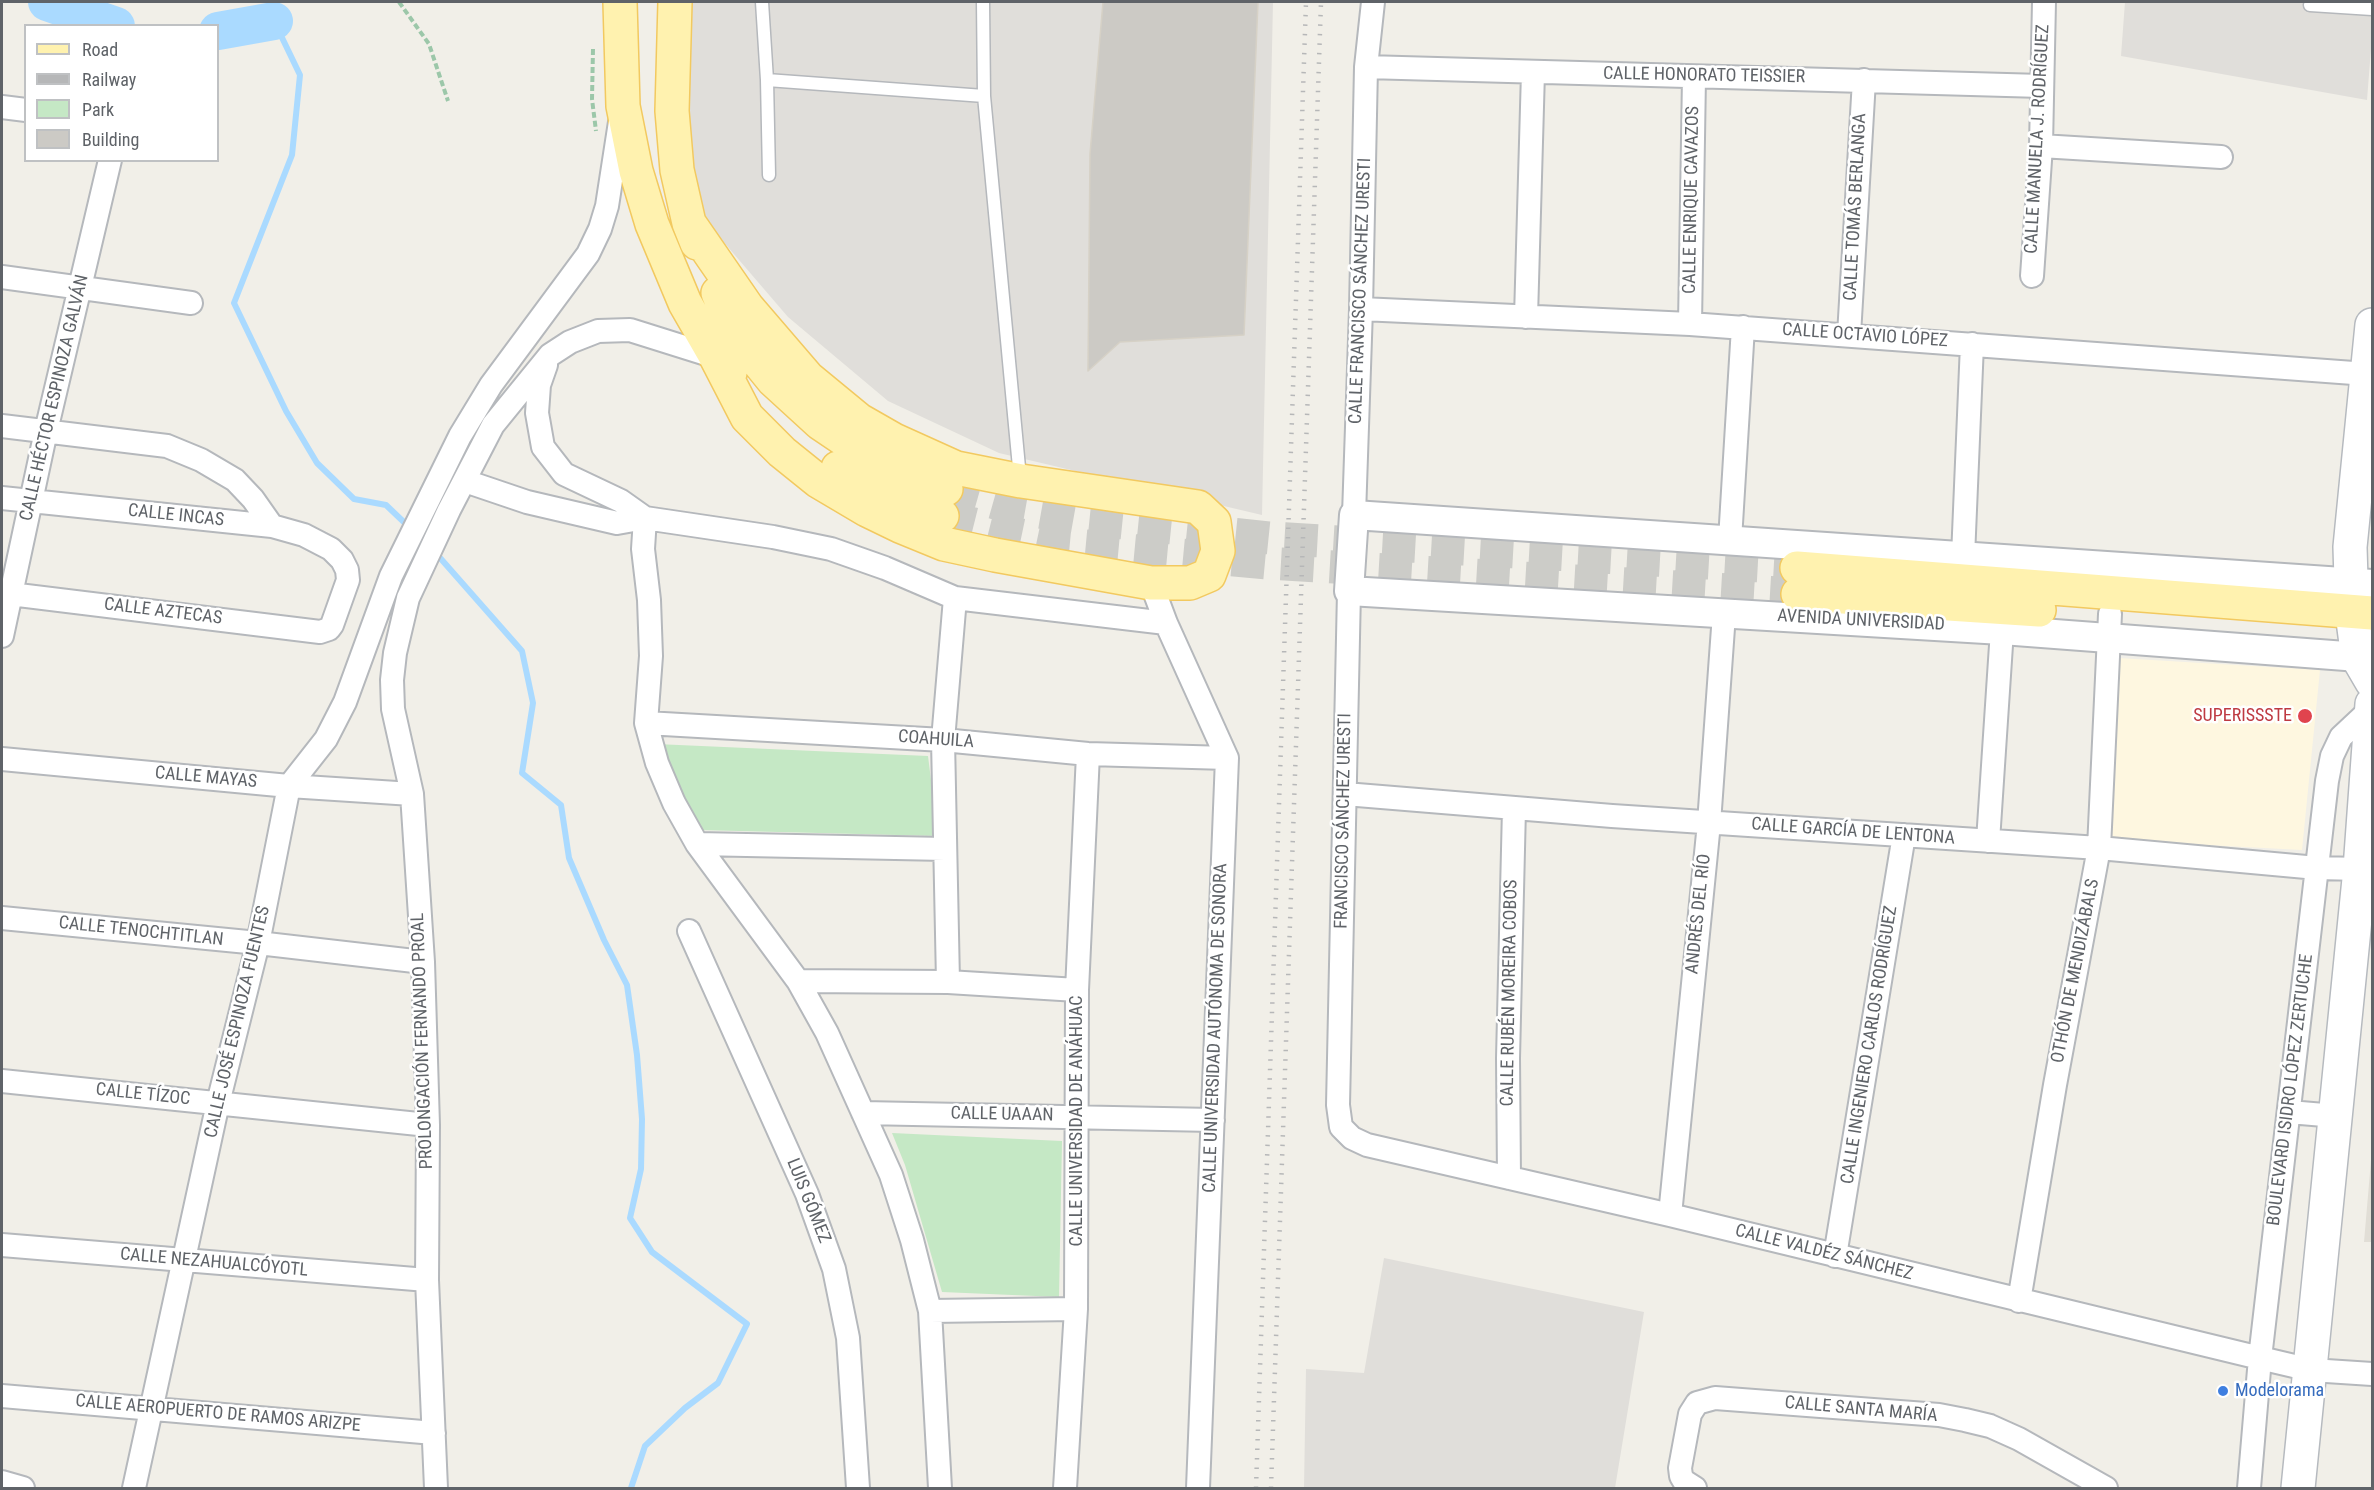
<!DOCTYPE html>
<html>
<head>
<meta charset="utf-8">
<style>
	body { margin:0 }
	#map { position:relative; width:2374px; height:1490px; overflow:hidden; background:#f1efe8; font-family:"Roboto Condensed",sans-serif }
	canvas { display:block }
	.frame { position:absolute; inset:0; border:3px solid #5f6368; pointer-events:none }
	.legend { position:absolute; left:24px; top:24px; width:195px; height:138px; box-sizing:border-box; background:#fff; border:2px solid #bfc1c3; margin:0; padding:8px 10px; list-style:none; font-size:18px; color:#5f6368 }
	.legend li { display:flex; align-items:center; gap:12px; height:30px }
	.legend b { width:30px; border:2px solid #bfc1c3 }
</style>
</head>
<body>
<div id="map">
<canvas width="2374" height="1490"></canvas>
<div class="frame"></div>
<ul class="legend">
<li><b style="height:8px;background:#fff2af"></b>Road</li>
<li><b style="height:8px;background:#b6b7b8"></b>Railway</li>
<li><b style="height:16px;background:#c5e8c5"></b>Park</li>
<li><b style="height:16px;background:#cccac5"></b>Building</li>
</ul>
</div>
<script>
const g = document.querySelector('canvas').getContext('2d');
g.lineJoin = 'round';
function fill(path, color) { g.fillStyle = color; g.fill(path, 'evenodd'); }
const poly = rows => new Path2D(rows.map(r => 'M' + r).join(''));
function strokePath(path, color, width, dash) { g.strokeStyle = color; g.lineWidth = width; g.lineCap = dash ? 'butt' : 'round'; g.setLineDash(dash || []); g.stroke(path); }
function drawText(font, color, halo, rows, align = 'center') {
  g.font = font + ' "Roboto Condensed",sans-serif'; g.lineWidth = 5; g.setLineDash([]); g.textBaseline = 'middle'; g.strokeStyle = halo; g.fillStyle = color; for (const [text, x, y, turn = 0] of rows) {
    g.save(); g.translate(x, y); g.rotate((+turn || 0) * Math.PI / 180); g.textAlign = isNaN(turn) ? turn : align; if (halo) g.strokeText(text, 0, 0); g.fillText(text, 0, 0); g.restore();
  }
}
fill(poly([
	[2118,658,2320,670,2302,850,2111,840]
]), '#fef7e0');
fill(poly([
	[686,2,1273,2,1262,515,999,453,888,401,788,317,697,211,679,130],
	[2125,2,2372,2,2372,36,2367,100,2121,56],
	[1384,1258,1644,1312,1615,1488,1304,1488,1306,1369,1364,1373]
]), '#e0deda');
fill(poly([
	[2372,1149,2372,1242,2364,1242]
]), '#e1ded6');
fill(poly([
	[656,744,928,756,938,836,699,830],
	[892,1133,1062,1141,1059,1297,942,1292,905,1165]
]), '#c5e8c5');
strokePath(poly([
	[274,21,300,75,292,155,234,303,286,411,317,463,354,499,386,505,409,527],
	[434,551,522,651,533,703,522,773,561,805,569,858,604,940,627,985,637,1055,642,1119,641,1169,630,1218,652,1252,747,1324,718,1383,685,1408,645,1446,631,1488]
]), '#aadaff', 6);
strokePath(poly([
	[47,2,116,26],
	[218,31,274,21]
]), '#aadaff', 38);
const building = poly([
	[1103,2,1258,2,1244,335,1120,342,1088,371,1090,154,1103,2]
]);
fill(building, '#cccac5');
strokePath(building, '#d6d1c6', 1.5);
strokePath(poly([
	[946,489,1006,506,1074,518,1270,538,1797,568],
	[942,516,1002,531,1064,544,1266,563,1798,594]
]), '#ccccc8', 33, [33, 16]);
const service = poly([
	[762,2,767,80,984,96],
	[983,2,984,96,1020,478],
	[2310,5,2372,9],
	[767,80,769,175]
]);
const minor = poly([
	[1366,67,2042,86],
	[2,107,26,110],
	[2041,146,2221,157],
	[2032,276,2041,146,2044,2],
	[2,277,191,303],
	[1361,309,1690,324,2367,374],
	[1526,317,1533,72],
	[1690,324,1694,77],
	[1849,335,1864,80],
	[546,365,539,385,537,413,543,447,564,474,621,501,645,518,773,537,831,549,885,568,955,598,1166,623],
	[2,426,167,446,201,460,235,480,253,499,272,526],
	[465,481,527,502,617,523,645,518],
	[2,498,272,526,304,535,331,549,342,560,347,570,348,580,332,625,329,629,320,632,2,593],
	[1354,515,1361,309,1366,67,1373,2],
	[645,518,643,549,649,600,651,656,646,723,657,763,674,803,697,844,798,981,827,1033,891,1175,912,1240,930,1311,940,1488],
	[1730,540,1743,327],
	[1963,557,1972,344],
	[1151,583,1166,623,1227,758,1198,1488],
	[1349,591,1338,1105,1341,1127,1352,1138,1367,1145,1670,1215,2260,1358,2311,1370,2372,1374],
	[2,636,46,431,110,160],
	[646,723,943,740,1088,754,1227,758],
	[2,759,289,786,412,794],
	[1345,794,1612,816,2099,848,2317,868,2360,869],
	[1988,841,2002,630],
	[697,844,945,849],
	[2,918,258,943,423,962],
	[689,931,807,1194,834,1269,848,1338,858,1488],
	[798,981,948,982,1077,990],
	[948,982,943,740,955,598],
	[2,1081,428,1125],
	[2289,1112,2336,1116],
	[863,1113,1213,1120],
	[1509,1178,1508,1058,1514,808],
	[1670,1215,1709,823,1724,614],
	[2,1245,427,1280],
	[1835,1256,1904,835],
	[2019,1301,2055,1085,2099,848,2110,614],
	[930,1311,1076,1309],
	[2,1396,434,1433],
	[2,1482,23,1488],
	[134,1488,218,1103,258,943,289,786,326,739,345,702,391,576,460,436,491,385,588,254,600,229,607,206,620,122],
	[436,1488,427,1280,428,1125,423,962,412,794,393,709,392,680,395,653,408,598,449,510,493,425,550,355,570,342,598,331,630,330,716,357],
	[1065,1488,1076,1309,1077,990,1088,754],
	[1695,1488,1684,1481,1681,1476,1680,1468,1690,1414,1697,1403,1715,1398,1939,1415,1965,1420,1990,1426,2019,1439,2106,1488],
	[2249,1488,2260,1358,2327,781,2332,756,2341,737,2372,708]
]);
const tertiary = poly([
	[2372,584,1354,515,1349,591,2002,630,2372,658]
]);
const secondary = poly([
	[2372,325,2350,547,2352,613,2358,658,2372,682],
	[2298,1488,2360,869,2372,704]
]);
const primary = poly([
	[620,2,623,106,636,171,652,224,685,303,716,357,730,373],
	[675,2,672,111,677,170,689,223,697,243],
	[689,223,747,307,808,378,859,420,894,440,956,468,1021,481,1198,507,1214,522,1218,551,1209,575,1190,583,1151,583,995,555,944,544,900,526,867,510,818,481,782,452,747,417,716,357],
	[718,293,727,314,751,353,773,380,820,423,860,450,898,472,946,489],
	[838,468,860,481,906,503,942,516],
	[1797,568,2372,613],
	[1798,594,2039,610]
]);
strokePath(service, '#b5b8bc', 15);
strokePath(minor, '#b5b8bc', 26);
strokePath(tertiary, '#b5b8bc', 32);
strokePath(secondary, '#b6babf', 36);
strokePath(primary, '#f2c960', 36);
strokePath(poly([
	[399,2,429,44,448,101],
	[593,49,592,99,596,131]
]), '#9cc7a9', 4, [6, 3]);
strokePath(service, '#fff', 12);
strokePath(minor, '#fff', 22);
strokePath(tertiary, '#fff', 28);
strokePath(secondary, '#fff', 33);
strokePath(primary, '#fff2af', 33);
strokePath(poly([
	[1256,1488,1306,2],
	[1271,1488,1321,2]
]), '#b6b7b8', 4.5, [1.5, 8]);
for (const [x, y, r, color] of [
	[2305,716,8,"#e0444e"],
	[2223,1391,6,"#3f7fe0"]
]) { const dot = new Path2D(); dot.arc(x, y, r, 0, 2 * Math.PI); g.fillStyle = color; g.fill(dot); strokePath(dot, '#fff', 2); }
drawText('18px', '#5f6368', '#fff', [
	["CALLE HONORATO TEISSIER",1704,76,1],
	["CALLE MANUELA J. RODRÍGUEZ",2038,139,-87],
	["CALLE ENRIQUE CAVAZOS",1692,200,-89],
	["CALLE TOMÁS BERLANGA",1856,207,-87],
	["CALLE FRANCISCO SÁNCHEZ URESTI",1361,291,-88],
	["CALLE OCTAVIO LÓPEZ",1865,336,4],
	["CALLE HÉCTOR ESPINOZA GALVÁN",55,398,-77],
	["CALLE INCAS",176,516,6],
	["CALLE AZTECAS",163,612,7],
	["AVENIDA UNIVERSIDAD",1861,621,3],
	["COAHUILA",936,740,4],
	["CALLE MAYAS",206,778,5],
	["FRANCISCO SÁNCHEZ URESTI",1344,821,-89],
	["CALLE GARCÍA DE LENTONA",1853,832,4],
	["ANDRÉS DEL RÍO",1699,914,-84],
	["CALLE TENOCHTITLAN",141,932,6],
	["OTHÓN DE MENDIZÁBALS",2076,971,-79],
	["CALLE RUBÉN MOREIRA COBOS",1510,993,-89],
	["CALLE JOSÉ ESPINOZA FUENTES",238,1022,-77],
	["CALLE UNIVERSIDAD AUTÓNOMA DE SONORA",1216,1028,-88],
	["PROLONGACIÓN FERNANDO PROAL",423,1041,-92],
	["CALLE INGENIERO CARLOS RODRÍGUEZ",1870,1045,-81],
	["BOULEVARD ISIDRO LÓPEZ ZERTUCHE",2291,1090,-83],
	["CALLE TÍZOC",143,1095,6],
	["CALLE UAAAN",1002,1115,1],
	["CALLE UNIVERSIDAD DE ANÁHUAC",1077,1121,-90],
	["LUIS GÓMEZ",808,1201,68],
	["CALLE VALDÉZ SÁNCHEZ",1824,1253,14],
	["CALLE NEZAHUALCÓYOTL",214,1263,5],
	["CALLE SANTA MARÍA",1861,1410,5],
	["CALLE AEROPUERTO DE RAMOS ARIZPE",218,1414,5]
]);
drawText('18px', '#be3a42', '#fff', [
	["SUPERISSSTE",2292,716]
], 'right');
drawText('18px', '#366cbe', '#fff', [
	["Modelorama",2235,1391]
], 'left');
</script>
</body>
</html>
